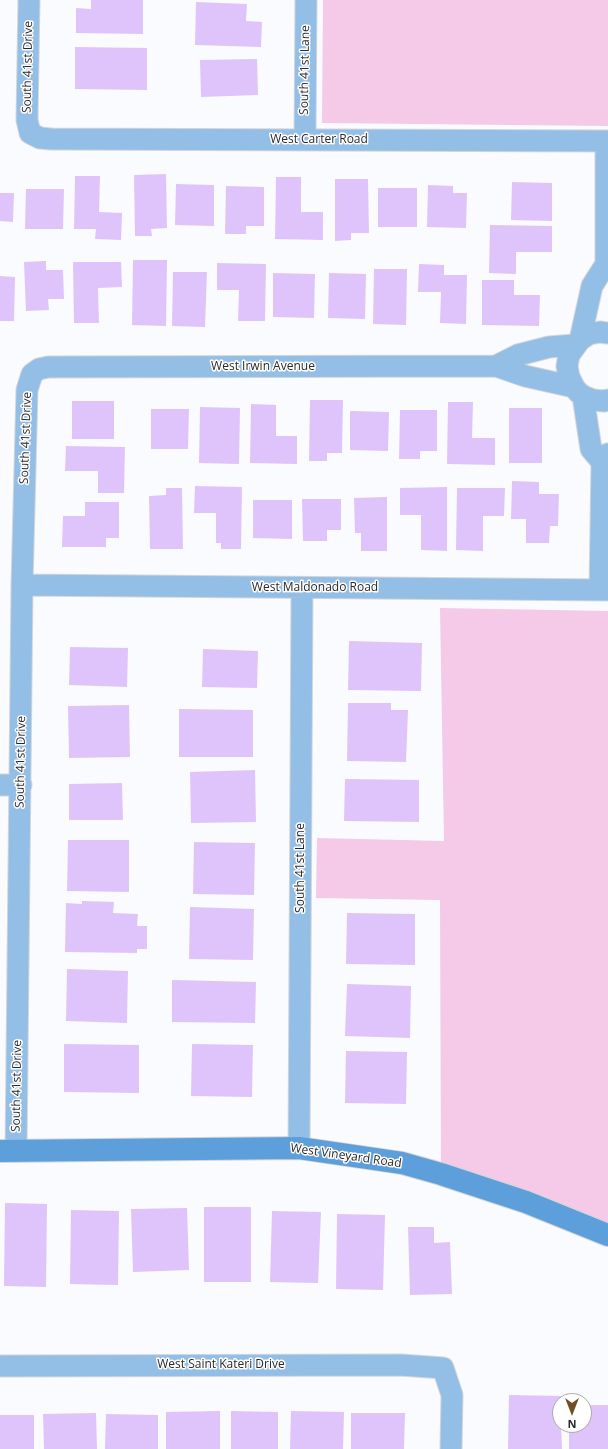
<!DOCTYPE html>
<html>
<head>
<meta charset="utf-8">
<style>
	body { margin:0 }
	#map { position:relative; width:608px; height:1449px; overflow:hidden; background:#fafbfe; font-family:"Open Sans",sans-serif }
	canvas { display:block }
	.north { position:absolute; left:552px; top:1393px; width:40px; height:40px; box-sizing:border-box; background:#fff; border:1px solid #a9a9aa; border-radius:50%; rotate:180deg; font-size:11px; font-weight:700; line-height:16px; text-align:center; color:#28282a }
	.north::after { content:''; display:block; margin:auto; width:14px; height:18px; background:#714e27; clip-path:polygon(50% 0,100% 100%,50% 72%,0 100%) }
</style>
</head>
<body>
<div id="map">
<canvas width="608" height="1449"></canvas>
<div class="north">N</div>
</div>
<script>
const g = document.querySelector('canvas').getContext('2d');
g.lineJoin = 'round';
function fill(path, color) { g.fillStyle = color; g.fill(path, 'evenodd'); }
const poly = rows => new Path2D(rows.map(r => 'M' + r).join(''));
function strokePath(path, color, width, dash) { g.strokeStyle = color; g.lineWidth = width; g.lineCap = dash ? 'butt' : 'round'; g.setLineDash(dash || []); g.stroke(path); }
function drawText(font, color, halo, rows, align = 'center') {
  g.font = font + ' "Open Sans",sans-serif'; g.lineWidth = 3; g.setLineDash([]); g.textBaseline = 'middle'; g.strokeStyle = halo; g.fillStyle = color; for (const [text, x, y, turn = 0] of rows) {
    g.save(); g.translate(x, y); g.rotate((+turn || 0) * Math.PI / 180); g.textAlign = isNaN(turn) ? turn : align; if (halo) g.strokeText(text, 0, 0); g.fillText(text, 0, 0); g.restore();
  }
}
fill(poly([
	[323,0,608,0,608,126,322,123],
	[440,608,608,611,608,1235,441,1174,440,900,316,898,317,838,444,841]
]), '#f5c9e8');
fill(poly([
	[91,0,143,0,143,34,76,33,76,8,91,9],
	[196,2,247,4,246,21,262,22,261,47,195,45],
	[75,47,147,48,147,90,75,89],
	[257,59,258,95,201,97,200,60],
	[166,174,167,228,151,229,152,236,135,236,134,175],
	[75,176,100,176,99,212,122,213,121,240,95,239,96,229,74,229],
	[276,177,301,177,301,212,323,212,323,240,275,239],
	[335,179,368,179,369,233,351,233,351,240,335,241],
	[512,182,552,183,552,221,511,220],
	[176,184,214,185,214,226,175,225],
	[428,185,453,186,453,193,467,193,466,228,427,227],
	[226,186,264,187,264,226,246,226,246,234,225,234],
	[378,188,417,188,417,227,378,227],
	[26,189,64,189,63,229,25,229],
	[0,193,14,193,13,222,0,221],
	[490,225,552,226,552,252,516,252,516,274,489,273],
	[133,260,167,260,166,326,132,325],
	[46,261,46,270,63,270,64,299,48,299,49,310,26,311,24,262],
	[73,262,121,262,122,287,98,288,99,323,74,323],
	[217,263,266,264,265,321,238,321,239,290,217,290],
	[419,264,444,265,444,275,467,275,466,324,440,323,441,292,418,292],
	[374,269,407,269,406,325,373,324],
	[173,272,207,272,205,327,172,326],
	[273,273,315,274,314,318,273,317],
	[329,273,366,274,365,319,328,318],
	[0,276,15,277,14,321,0,321],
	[482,280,514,280,514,295,540,295,539,326,482,325],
	[310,400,343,400,342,453,327,453,327,461,309,461],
	[72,401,114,401,114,439,72,439],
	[448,402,473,402,472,438,495,438,495,465,447,464],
	[251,404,276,405,276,436,297,436,297,464,250,463],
	[200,407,240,408,239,464,199,463],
	[509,408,542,408,542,463,509,463],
	[151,409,189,409,188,449,151,449],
	[400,410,437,410,437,451,420,451,420,459,399,459],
	[350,411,389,412,388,451,350,450],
	[66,446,125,447,124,493,98,493,98,471,65,471],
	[512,481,539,482,539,494,559,494,558,526,550,526,549,543,526,543,526,519,511,519],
	[195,486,242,487,241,549,221,549,221,543,216,543,216,513,194,513],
	[447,487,447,551,421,550,421,515,400,515,400,488],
	[166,488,182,488,183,549,150,549,149,496,166,495],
	[457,488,505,488,504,516,483,516,483,551,456,550],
	[387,497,387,551,361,551,361,533,355,533,354,498],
	[302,499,341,499,341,530,327,530,327,541,303,541],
	[253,500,292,500,292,539,253,538],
	[85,502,119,502,119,538,106,538,106,547,62,547,63,516,85,516],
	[349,641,422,643,421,691,348,690],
	[70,647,128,648,127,687,69,685],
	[203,649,258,651,257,688,202,687],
	[348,703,391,703,391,710,408,710,406,762,347,761],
	[129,705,130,757,69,758,68,706],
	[179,709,253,710,253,757,179,757],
	[255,770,256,822,191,823,190,772],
	[345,779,419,780,419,822,344,821],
	[122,783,123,820,69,820,69,784],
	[68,840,129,840,129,892,67,891],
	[194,842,255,843,254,895,193,894],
	[82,901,114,902,113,913,138,914,137,926,147,926,147,949,137,949,137,953,65,952,66,903,82,904],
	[190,907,254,909,253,960,189,959],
	[347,913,415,914,415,965,346,964],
	[67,969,128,971,127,1023,66,1021],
	[172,980,256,982,255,1023,172,1022],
	[347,984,411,986,410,1038,345,1036],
	[64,1044,139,1045,139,1093,64,1092],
	[192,1044,253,1045,252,1097,191,1096],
	[346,1051,407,1052,406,1104,345,1103],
	[5,1203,47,1204,46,1287,4,1286],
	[204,1207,251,1207,251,1282,204,1282],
	[187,1208,189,1270,133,1272,131,1209],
	[71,1210,119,1211,118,1285,70,1284],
	[272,1211,321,1212,318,1283,270,1282],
	[337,1214,385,1215,383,1290,336,1289],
	[408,1227,434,1227,434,1243,450,1242,452,1294,410,1295],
	[509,1395,562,1396,562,1401,560,1401,562,1449,508,1449],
	[584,1405,608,1405,608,1449,569,1449,569,1425,584,1425],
	[220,1411,220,1449,166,1449,166,1412],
	[231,1411,278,1412,278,1449,231,1449],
	[291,1411,344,1412,343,1449,290,1449],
	[96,1413,97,1449,44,1449,43,1414],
	[351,1413,405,1413,404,1449,351,1449],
	[106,1414,158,1415,158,1449,105,1449],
	[0,1415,34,1415,34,1449,0,1449]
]), '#dfc4fc');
const street = poly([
	[29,0,27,120,30,133,40,138,51,139,608,141],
	[305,140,306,0],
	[606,141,606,264,608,268],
	[608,333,600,332,589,334,580,340,569,355,567,366,569,377,574,387,578,392,583,396,593,400,604,401,608,400],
	[580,340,592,286,606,264],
	[496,366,518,355,549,347,575,345],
	[583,396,591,449,602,462],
	[22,585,608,590],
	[600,590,602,462,608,454],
	[0,785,21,785],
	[299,1148,302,588],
	[16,1151,22,585,27,390,32,374,39,369,48,367,496,366,525,376,574,387],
	[0,1366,401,1365,443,1368,452,1395,451,1449]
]);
const secondary = poly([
	[0,1151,299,1148,402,1163,441,1174,526,1202,608,1235]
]);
strokePath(street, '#d4d5d8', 23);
strokePath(secondary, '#d4d5d8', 24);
strokePath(street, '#93bee6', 21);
strokePath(secondary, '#5c9fda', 22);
drawText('12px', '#28282a', '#fff', [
	["South 41st Drive",28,67,-89],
	["South 41st Lane",305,70,-89],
	["West Carter Road",319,140],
	["West Irwin Avenue",263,367],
	["South 41st Drive",26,438,-88],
	["West Maldonado Road",315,588],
	["South 41st Drive",21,762,-89],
	["South 41st Lane",301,868,-90],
	["South 41st Drive",17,1086,-89],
	["West Vineyard Road",346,1156,8],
	["West Saint Kateri Drive",221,1365]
]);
</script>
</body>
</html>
